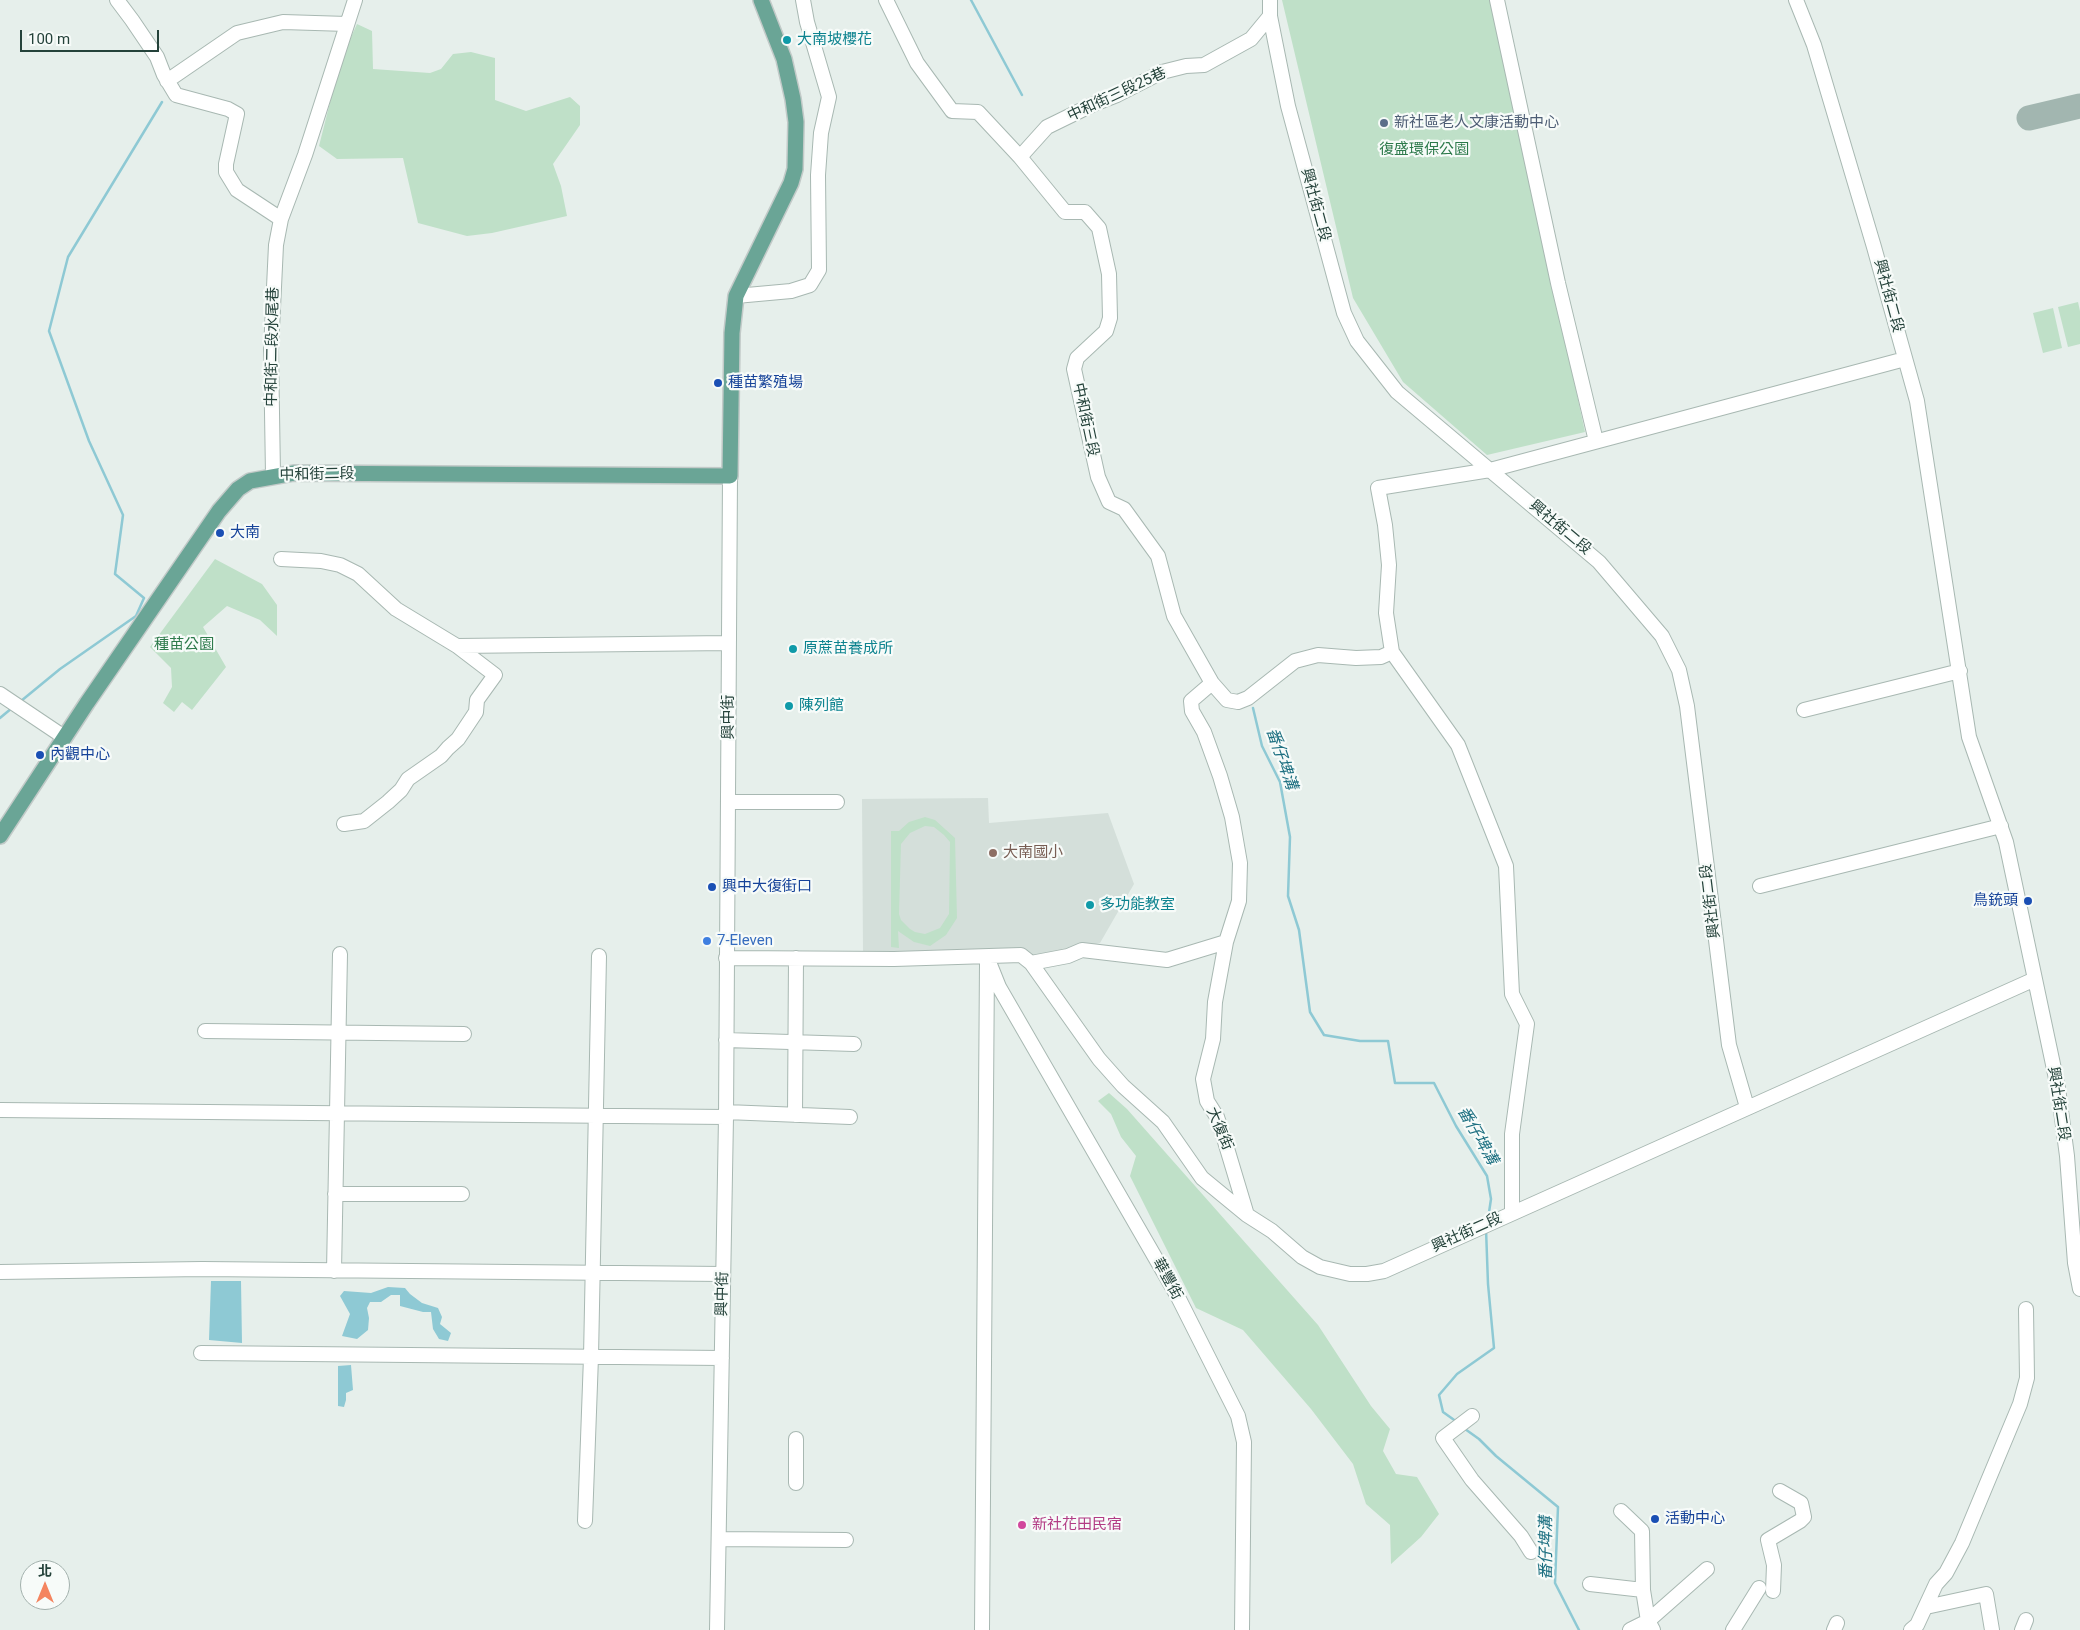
<!DOCTYPE html>
<html>
<head>
<meta charset="utf-8">
<style>
	body { margin:0 }
	#map { position:relative; width:2080px; height:1630px; overflow:hidden; background:#e6efeb; font-family:Roboto,"Noto Sans TC",sans-serif }
	canvas { display:block }
	.north { position:absolute; left:20px; top:1560px; width:50px; height:50px; box-sizing:border-box; background:#f7fbf9; border:1px solid #a3b1ad; border-radius:50%; rotate:0deg; font-size:14px; font-weight:700; line-height:20px; text-align:center; color:#24423a }
	.north::after { content:''; display:block; margin:auto; width:18px; height:22px; background:#f4845f; clip-path:polygon(50% 0,100% 100%,50% 72%,0 100%) }
	.scale { position:absolute; left:20px; top:30px; width:139px; height:22px; box-sizing:border-box; border:2px solid #24423a; border-top:0; padding-left:6px; font-size:15px; line-height:18px; white-space:nowrap; color:#24423a; -webkit-text-stroke:4px #f7fbf9; paint-order:stroke }
</style>
</head>
<body>
<div id="map">
<canvas width="2080" height="1630"></canvas>
<div class="north">北</div>
<div class="scale">100 m</div>
</div>
<script>
const g = document.querySelector('canvas').getContext('2d');
g.lineJoin = 'round';
function fill(path, color) { g.fillStyle = color; g.fill(path, 'evenodd'); }
const poly = rows => new Path2D(rows.map(r => 'M' + r).join(''));
function strokePath(path, color, width, dash) { g.strokeStyle = color; g.lineWidth = width; g.lineCap = dash ? 'butt' : 'round'; g.setLineDash(dash || []); g.stroke(path); }
function drawText(font, color, halo, rows, align = 'center') {
  g.font = font + ' Roboto,"Noto Sans TC",sans-serif'; g.lineWidth = 4.5; g.setLineDash([]); g.textBaseline = 'middle'; g.strokeStyle = halo; g.fillStyle = color; for (const [text, x, y, turn = 0] of rows) {
    g.save(); g.translate(x, y); g.rotate((+turn || 0) * Math.PI / 180); g.textAlign = isNaN(turn) ? turn : align; if (halo) g.strokeText(text, 0, 0); g.fillText(text, 0, 0); g.restore();
  }
}
fill(poly([
	[988,798,989,823,1108,813,1134,884,1100,943,1033,958,988,955,863,952,862,799]
]), '#d4dfda');
fill(poly([
	[1282,0,1492,0,1585,432,1487,455,1403,382,1353,298],
	[357,24,372,31,373,69,430,73,441,69,453,54,471,52,495,58,495,100,526,111,570,97,580,106,580,125,553,164,561,186,567,216,492,233,467,236,418,223,403,158,337,159,319,146,341,59],
	[2078,302,2080,311,2080,344,2068,347,2058,307],
	[2053,308,2062,348,2043,353,2033,313],
	[215,559,262,584,277,605,277,636,260,620,227,606,203,627,226,667,192,710,182,702,174,712,163,703,172,687,171,668,150,647],
	[925,817,935,820,955,838,957,918,946,935,930,946,914,942,898,931,899,948,891,947,891,831,899,831,909,822],
	[925,826,934,827,944,835,950,842,949,914,940,928,925,934,915,932,910,929,901,920,899,914,901,844,910,833],
	[1109,1093,1127,1109,1318,1325,1371,1406,1390,1429,1383,1451,1396,1474,1417,1477,1439,1514,1421,1537,1391,1564,1390,1525,1366,1504,1353,1464,1311,1409,1243,1330,1196,1308,1130,1176,1136,1156,1121,1137,1111,1114,1098,1101]
]), '#bfe0c8');
fill(poly([
	[211,1281,241,1281,242,1343,209,1340],
	[388,1287,405,1288,410,1294,422,1303,438,1308,442,1317,440,1324,451,1333,448,1341,439,1339,433,1329,431,1312,423,1312,400,1306,400,1295,391,1295,381,1302,370,1302,367,1308,369,1318,368,1330,357,1339,342,1336,350,1314,340,1296,344,1291,371,1293],
	[351,1365,353,1390,346,1393,346,1400,344,1407,338,1406,338,1366]
]), '#8ec9d4');
strokePath(poly([
	[971,0,1022,95],
	[21,701,60,669,136,616,144,598,115,574,123,515,89,441,49,331,68,257,162,102],
	[1253,708,1262,746,1280,782,1290,837,1288,896,1299,930,1310,1012,1324,1035,1360,1041,1388,1041,1395,1083,1434,1083,1456,1126,1487,1176,1491,1199,1488,1219],
	[0,718,12,708],
	[1457,1422,1443,1412,1439,1395,1457,1374,1494,1348,1488,1284,1486,1229],
	[1465,1429,1479,1439,1496,1456,1558,1507,1555,1583,1579,1630]
]), '#8ec9d4', 2.5);
strokePath(poly([
	[2029,118,2080,106]
]), '#a2b6b0', 25);
const minor = poly([
	[117,0,132,20,157,57,164,75,176,95,228,109,237,114,226,164,226,172,237,190,281,219],
	[886,0,917,63,952,111,978,112,1020,157,1065,212,1085,212,1099,228,1109,274,1110,318,1106,331,1077,358,1074,369,1098,477,1109,502,1124,509,1158,556,1174,616,1212,683,1227,700,1238,702,1248,698,1295,661,1318,655,1356,658,1381,657,1392,652],
	[1270,0,1270,16,1288,106,1344,313,1357,341,1397,392,1599,562,1662,636,1679,670,1687,706,1729,1045,1747,1107],
	[1497,0,1558,283,1596,441],
	[1796,0,1814,45,1874,247,1917,401,1969,737,2006,842,2058,1088,2067,1156,2075,1263,2080,1289],
	[167,81,237,33,283,22,347,24],
	[1020,157,1047,127,1094,104,1117,95,1162,72,1186,66,1204,65,1251,39,1270,16],
	[736,296,791,291,810,285,819,270,818,175,821,133,829,97,807,22,803,0],
	[273,475,271,350,276,245,281,219,305,155,355,0],
	[281,559,321,561,340,565,358,574,396,609,457,646,729,643],
	[1212,683,1191,701,1192,711,1204,732,1220,776,1232,817,1240,863,1239,901,1226,942,1215,1002,1213,1039,1203,1079,1207,1101,1217,1117,1223,1135,1247,1215],
	[0,694,64,737],
	[1804,710,1960,671],
	[729,802,837,802],
	[344,824,364,821,388,802,401,790,408,779,441,756,448,748,458,739,476,712,477,700,495,675,457,646],
	[1760,886,2001,826],
	[987,957,999,987,1178,1297,1238,1416,1244,1442,1242,1630],
	[726,958,894,959,1021,955,1031,963,1099,1059,1123,1086,1163,1122,1202,1178,1247,1215,1272,1231,1302,1257,1320,1267,1350,1274,1367,1274,1384,1271,2035,979],
	[1031,963,1068,956,1082,950,1167,960,1226,942],
	[205,1031,464,1034],
	[726,1040,854,1044],
	[0,1110,726,1117],
	[726,1112,850,1117],
	[795,1115,796,958],
	[335,1194,462,1194],
	[1512,1213,1512,1134,1527,1024,1512,994,1506,866,1458,745,1392,652,1386,613,1389,565,1385,525,1378,488,1490,470,1905,359],
	[334,1271,340,954],
	[0,1272,202,1269,723,1274],
	[201,1353,722,1358],
	[1472,1416,1443,1438,1472,1480,1521,1536,1531,1552],
	[796,1483,796,1439],
	[1621,1511,1642,1531,1643,1590,1648,1621,1653,1630],
	[585,1521,591,1357,599,956],
	[719,1539,846,1540],
	[1590,1584,1643,1590],
	[1773,1591,1774,1565,1768,1540,1800,1521,1804,1517,1801,1503,1780,1491],
	[1926,1607,1986,1594,1992,1630],
	[717,1630,726,1117,730,476],
	[982,1630,987,963],
	[1630,1630,1648,1621,1707,1569],
	[1733,1630,1759,1588],
	[1834,1630,1837,1623],
	[1911,1630,1917,1625,1936,1584,1946,1573,1962,1543,2020,1404,2027,1378,2026,1309],
	[2022,1630,2026,1620]
]);
const major = poly([
	[0,836,87,703,219,511,238,489,250,481,294,473,730,476,732,333,736,296,791,183,795,169,796,122,793,99,784,59,761,0]
]);
strokePath(minor, '#a8b8b2', 16);
strokePath(major, '#c2cac8', 18);
strokePath(minor, '#fff', 14);
strokePath(major, '#6aa596', 15);
for (const [x, y, r, color] of [
	[787,40,5,"#0f9aa8"],
	[1384,123,5,"#5c6f8a"],
	[718,383,5,"#1a4fb4"],
	[220,533,5,"#1a4fb4"],
	[793,649,5,"#0f9aa8"],
	[789,706,5,"#0f9aa8"],
	[40,755,5,"#1a4fb4"],
	[993,853,5,"#8d6e63"],
	[712,887,5,"#1a4fb4"],
	[2028,901,5,"#1a4fb4"],
	[1090,905,5,"#0f9aa8"],
	[707,941,5,"#3f7fe0"],
	[1655,1519,5,"#1a4fb4"],
	[1022,1525,5,"#d1479c"]
]) { const dot = new Path2D(); dot.arc(x, y, r, 0, 2 * Math.PI); g.fillStyle = color; g.fill(dot); strokePath(dot, '#f7fbf9', 2); }
drawText('15px', '#0d838f', '#f7fbf9', [
	["大南坡櫻花",797,40],
	["原蔗苗養成所",803,649],
	["陳列館",799,706],
	["多功能教室",1100,905]
], 'left');
drawText('15px', '#24423a', '#f7fbf9', [
	["中和街三段25巷",1117,95,-25],
	["興社街二段",1315,205,75],
	["興社街二段",1888,296,75],
	["中和街二段水尾巷",273,347,-89],
	["中和街三段",1085,420,78],
	["中和街二段",317,475,-1],
	["興社街二段",1560,528,40],
	["興中街",729,717,-90],
	["興社街二段",1711,901,-97],
	["興社街二段",2058,1104,81],
	["大復街",1219,1129,67],
	["興社街二段",1467,1233,-24],
	["華豐街",1167,1279,61],
	["興中街",723,1294,-89]
]);
drawText('15px', '#4e5e75', '#f7fbf9', [
	["新社區老人文康活動中心",1394,123]
], 'left');
drawText('15px', '#2d7a4b', '#f7fbf9', [
	["復盛環保公園",1424,150],
	["種苗公園",184,645]
]);
drawText('15px', '#164399', '#f7fbf9', [
	["種苗繁殖場",728,383],
	["大南",230,533],
	["內觀中心",50,755],
	["興中大復街口",722,887],
	["鳥銃頭",2018,901,"right"],
	["活動中心",1665,1519]
], 'left');
drawText('15px', '#785e54', '#f7fbf9', [
	["大南國小",1003,853]
], 'left');
drawText('15px', '#366cbe', '#f7fbf9', [
	["7-Eleven",717,941]
], 'left');
drawText('15px', '#b23c85', '#f7fbf9', [
	["新社花田民宿",1032,1525]
], 'left');
drawText('italic 16px', '#1c6f80', '#f7fbf9', [
	["番仔埤溝",1281,759,71],
	["番仔埤溝",1477,1136,60],
	["番仔埤溝",1547,1548,-90]
]);
</script>
</body>
</html>
